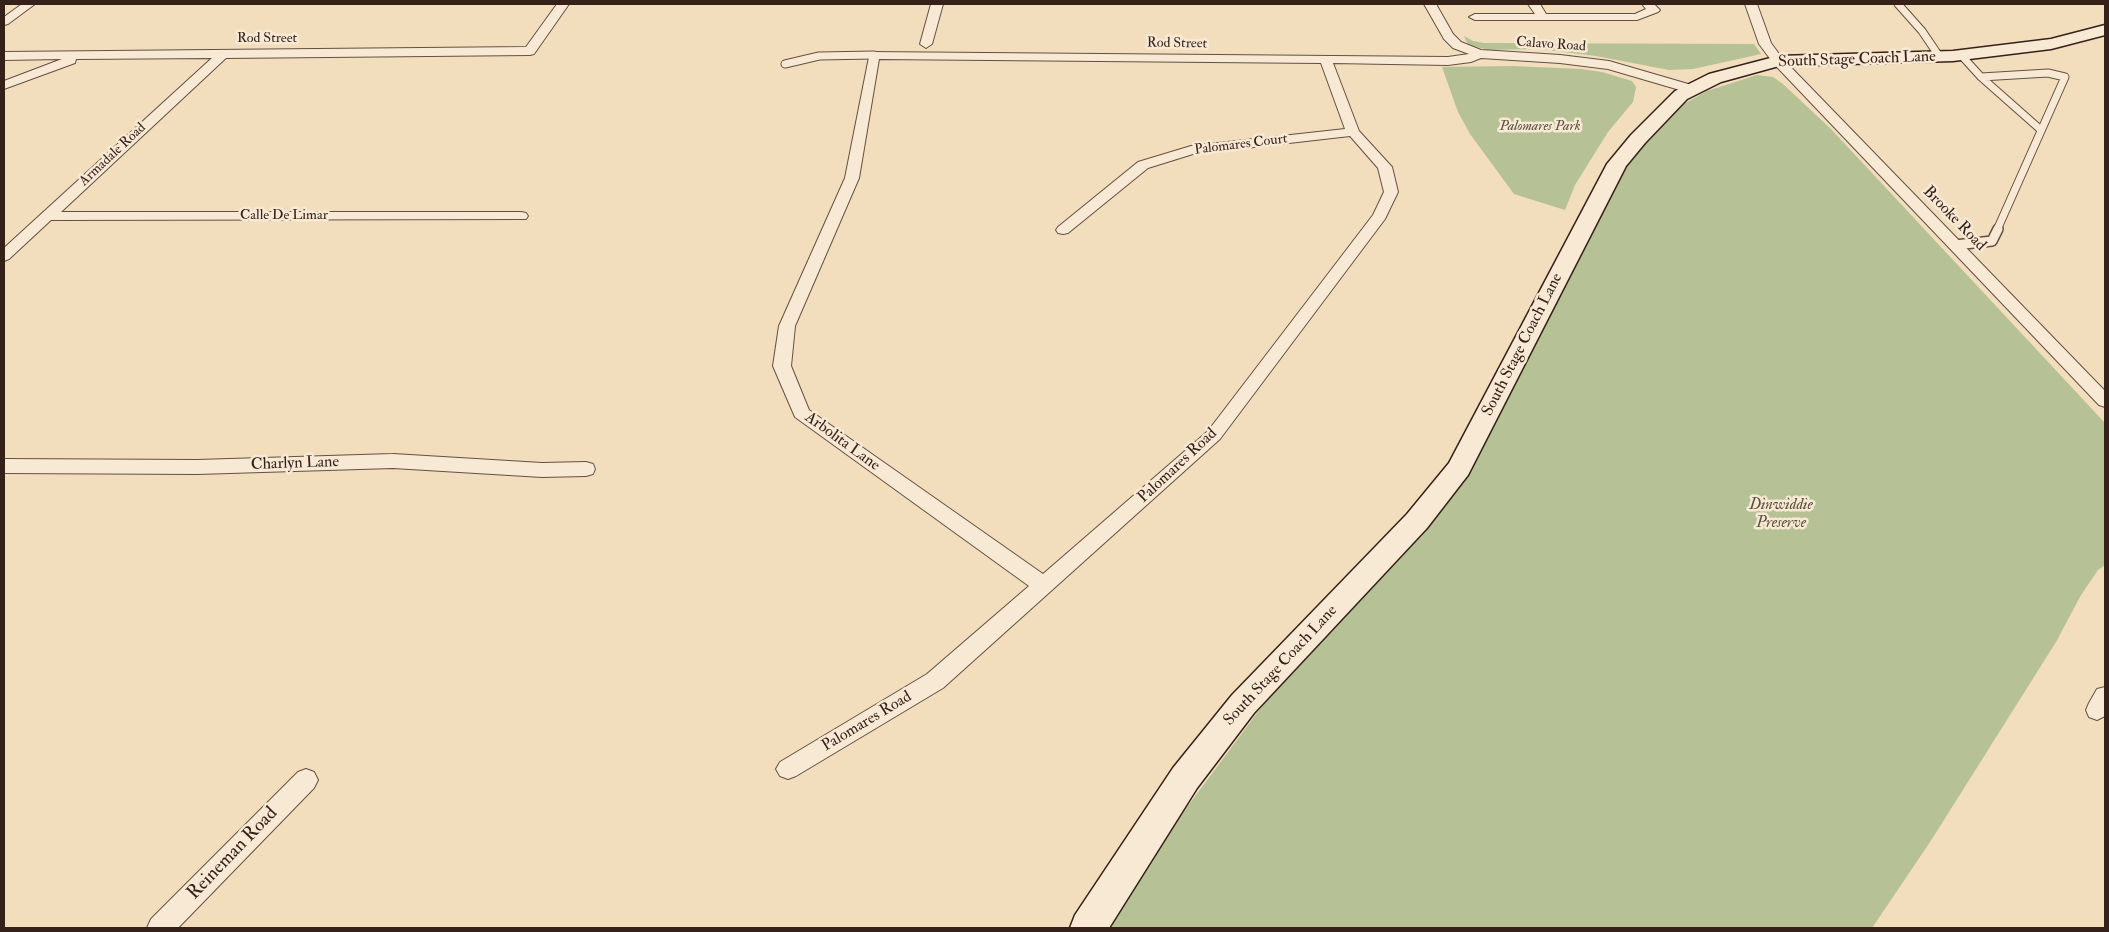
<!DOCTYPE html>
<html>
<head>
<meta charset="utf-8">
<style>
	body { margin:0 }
	#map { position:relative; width:2109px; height:932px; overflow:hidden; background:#f2ddbd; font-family:"IM FELL Double Pica",serif }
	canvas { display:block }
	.frame { position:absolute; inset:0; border:5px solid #352119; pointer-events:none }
</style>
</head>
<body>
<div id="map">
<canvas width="2109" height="932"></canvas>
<div class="frame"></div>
</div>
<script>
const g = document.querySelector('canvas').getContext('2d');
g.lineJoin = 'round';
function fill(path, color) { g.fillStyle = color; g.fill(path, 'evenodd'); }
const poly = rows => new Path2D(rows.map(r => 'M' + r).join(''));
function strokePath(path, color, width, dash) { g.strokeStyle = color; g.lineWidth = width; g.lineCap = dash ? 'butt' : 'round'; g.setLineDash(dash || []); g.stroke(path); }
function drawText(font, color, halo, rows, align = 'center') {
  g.font = font + ' "IM FELL Double Pica",serif'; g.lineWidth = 5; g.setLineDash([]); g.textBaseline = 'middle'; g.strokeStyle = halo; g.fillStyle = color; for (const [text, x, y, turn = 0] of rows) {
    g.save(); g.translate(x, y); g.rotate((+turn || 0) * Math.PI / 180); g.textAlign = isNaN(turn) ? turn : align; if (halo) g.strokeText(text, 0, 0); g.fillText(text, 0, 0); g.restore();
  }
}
fill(poly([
	[1464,36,1473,41,1484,43,1754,44,1761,54,1693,69,1669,70,1596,56,1539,49,1489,50,1468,45],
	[1513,66,1581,69,1602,72,1632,81,1636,87,1633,102,1608,132,1575,185,1565,210,1514,194,1470,134,1458,112,1442,67],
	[1757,75,1773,77,1783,84,1831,129,2105,423,2105,565,2098,570,2081,595,2056,642,1932,839,1872,928,1097,928,1260,709,1473,458,1616,179,1646,133,1678,107,1707,91]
]), '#b6c295');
const laneFar1 = poly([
	[1898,4,1922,31,1939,56],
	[1961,55,1981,77,2048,73,2065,77,1997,230],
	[785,64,819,56,874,55],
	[1981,77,2041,130]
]);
const lane = poly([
	[1955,245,1992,241,1998,229]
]);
const street = poly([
	[22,4,35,4,8,24,4,25,4,17,22,4],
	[557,4,569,4,534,54,530,55,226,58,61,212,521,212,526,213,528,216,526,219,51,220,9,259,4,261,4,248,212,58,76,59,75,63,4,89,4,81,62,59,4,60,4,52,526,47,557,4],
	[931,4,943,4,932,44,926,48,920,44,931,4],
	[1424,4,1436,4,1453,34,1461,42,1481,50,1560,55,1609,61,1695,86,1696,89,1690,93,1608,69,1560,63,1481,58,1471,62,1448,65,1333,63,1359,131,1392,167,1398,192,1385,219,1220,439,943,688,796,776,788,779,780,776,776,769,780,762,927,674,1029,586,795,417,773,366,779,326,845,178,870,52,1448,57,1469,54,1453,48,1444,39,1424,4],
	[879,59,1321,63,1345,129,1191,146,1138,162,1058,227,1056,230,1058,233,1063,234,1068,233,1148,168,1193,154,1350,136,1378,168,1384,192,1373,215,1208,431,1043,574,809,410,791,366,795,326,859,178,879,59],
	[1528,4,1540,4,1546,14,1635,14,1646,9,1642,4,1654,4,1660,10,1658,12,1637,20,1475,20,1469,17,1475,14,1535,14,1528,4],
	[1745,4,1757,4,1771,43,1782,58,2105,391,2105,407,2099,405,1774,64,1759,44,1745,4],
	[393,454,542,463,586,462,593,464,595,469,593,474,586,476,542,477,393,468,197,474,4,473,4,459,197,460,393,454],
	[2105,687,2105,716,2097,720,2089,717,2086,710,2089,703,2097,689,2105,687],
	[306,769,314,772,318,780,314,788,178,928,147,928,151,919,298,772,306,769]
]);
const secondary = poly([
	[2105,25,2105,35,2051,49,1953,61,1779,66,1721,82,1687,99,1645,143,1626,166,1468,475,1427,528,1254,713,1197,788,1109,928,1070,928,1075,915,1173,768,1232,695,1407,514,1449,463,1607,164,1631,135,1675,91,1709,74,1778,56,1953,51,2051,39,2105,25]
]);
strokePath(laneFar1, '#645042', 9);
strokePath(lane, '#645042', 12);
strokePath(street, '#645042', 2);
strokePath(secondary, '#352119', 3);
strokePath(laneFar1, '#f7e9d4', 7);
strokePath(lane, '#f7e9d4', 9);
fill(street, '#f7e9d4');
fill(secondary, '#f7e9d4');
drawText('14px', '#352119', '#f7e9d4', [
	["Rod Street",267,39],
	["Rod Street",1177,44,1],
	["Calavo Road",1551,45,4],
	["Palomares Court",1241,145,-7],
	["Armadale Road",113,155,-43],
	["Calle De Limar",284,216]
]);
drawText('italic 14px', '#5c513e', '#f7e9d4', [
	["Palomares Park",1540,127]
]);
drawText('16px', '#352119', '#f7e9d4', [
	["South Stage Coach Lane",1857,60,-2],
	["Brooke Road",1954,219,46],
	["South Stage Coach Lane",1523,345,-63],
	["Arbolita Lane",842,442,36],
	["Charlyn Lane",295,464,-2],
	["Palomares Road",1178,466,-43],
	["South Stage Coach Lane",1281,666,-47],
	["Palomares Road",867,722,-31]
]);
drawText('italic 16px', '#5c513e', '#f7e9d4', [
	["Dinwiddie",1781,506],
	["Preserve",1781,524]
]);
drawText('19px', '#352119', '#f7e9d4', [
	["Reineman Road",233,854,-46]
]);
</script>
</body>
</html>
